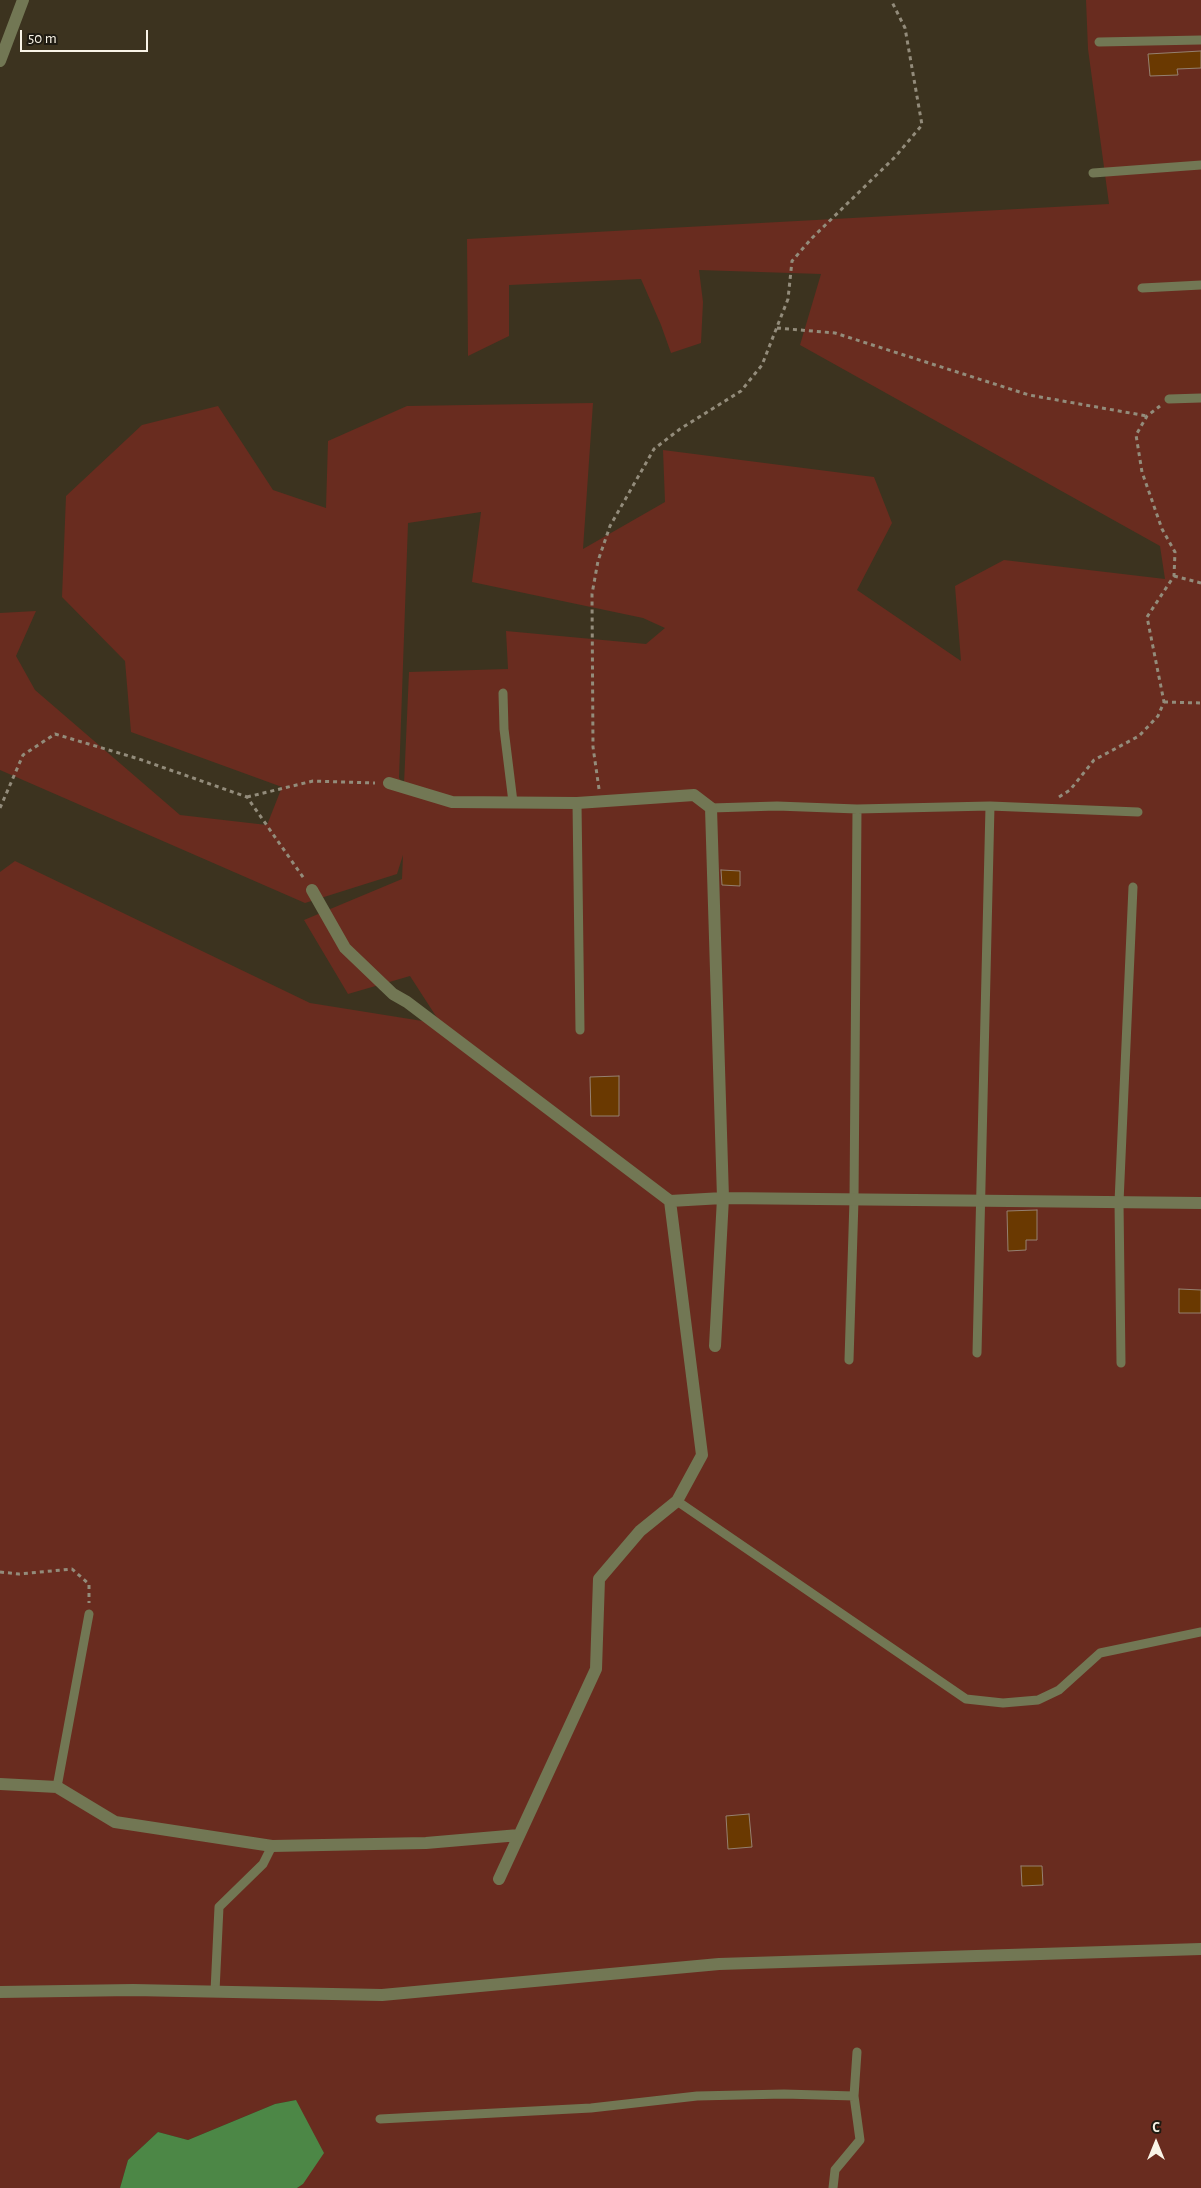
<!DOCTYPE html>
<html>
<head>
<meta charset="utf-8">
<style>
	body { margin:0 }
	#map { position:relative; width:1201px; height:2188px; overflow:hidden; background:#3c331f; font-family:"Alegreya Sans",sans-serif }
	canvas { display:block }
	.north { position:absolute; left:1131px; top:2118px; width:50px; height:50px; -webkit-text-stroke:4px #1f1b12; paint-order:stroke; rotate:0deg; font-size:14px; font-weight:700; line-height:20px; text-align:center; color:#f9f4e7 }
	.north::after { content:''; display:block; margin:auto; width:18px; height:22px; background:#f9f4e7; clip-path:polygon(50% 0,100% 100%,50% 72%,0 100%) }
	.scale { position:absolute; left:20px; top:30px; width:128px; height:22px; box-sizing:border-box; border:2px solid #f9f4e7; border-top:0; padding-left:6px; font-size:15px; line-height:18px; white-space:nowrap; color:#f9f4e7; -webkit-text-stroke:4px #1f1b12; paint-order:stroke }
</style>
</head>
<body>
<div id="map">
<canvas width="1201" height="2188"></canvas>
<div class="north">С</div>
<div class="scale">50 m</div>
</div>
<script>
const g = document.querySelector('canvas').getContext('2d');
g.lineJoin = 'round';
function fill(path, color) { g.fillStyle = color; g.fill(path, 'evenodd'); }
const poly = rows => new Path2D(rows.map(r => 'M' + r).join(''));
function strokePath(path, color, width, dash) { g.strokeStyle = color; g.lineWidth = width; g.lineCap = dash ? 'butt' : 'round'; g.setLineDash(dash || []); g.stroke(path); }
fill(poly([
	[1086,0,1201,0,1201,2188,297,2188,303,2184,296,2100,275,2104,188,2140,158,2132,128,2160,120,2188,0,2188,0,872,15,861,310,1003,441,1024,410,976,348,994,304,920,402,879,403,855,397,874,305,903,0,770,0,613,36,611,16,656,35,690,180,815,267,825,282,787,131,732,125,661,62,597,66,496,142,425,218,406,273,490,326,508,328,441,407,406,593,403,583,549,665,502,663,450,874,477,892,523,857,590,961,661,955,586,1004,560,1165,579,1160,546,800,345,821,274,699,270,703,302,701,343,671,353,661,325,641,279,509,285,509,336,468,356,467,239,1109,204,1088,49],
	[481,512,472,582,643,618,665,628,646,644,506,631,508,669,409,672,404,784,399,778,408,523]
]), '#692c1f');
fill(poly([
	[296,2100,324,2153,303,2184,297,2188,120,2188,128,2160,158,2132,188,2140,275,2104]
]), '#4c8746');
const building = poly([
	[1201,51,1201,68,1177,69,1178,75,1150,76,1148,54,1201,51],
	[721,870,740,871,740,886,722,885,721,870],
	[619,1076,619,1116,591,1116,590,1077,619,1076],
	[1037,1210,1037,1240,1026,1240,1026,1250,1008,1251,1007,1211,1037,1210],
	[1179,1289,1201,1290,1201,1313,1179,1313,1179,1289],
	[749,1814,752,1847,728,1849,726,1816,749,1814],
	[1021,1866,1042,1866,1043,1885,1022,1886,1021,1866]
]);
fill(building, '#6a3901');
strokePath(building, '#958070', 1);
strokePath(poly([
	[777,328,835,333,1029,395,1147,416],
	[1174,576,1201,583],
	[1164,702,1201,703],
	[599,789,593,747,592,594,598,561,610,526,654,449,680,429,741,391,762,365,788,299,792,261,812,238,895,157,922,125,905,28,891,0],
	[247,797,313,781,375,783],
	[1059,797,1070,790,1094,760,1139,736,1158,716,1164,702,1147,617,1174,576,1175,552,1162,529,1142,472,1136,435,1147,416,1160,406],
	[0,808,23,755,55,734,139,759,247,797,305,880],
	[0,1572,19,1574,72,1569,89,1584,89,1603]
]), '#938c7b', 3, [4, 4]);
strokePath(poly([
	[1099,42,1201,40],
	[1093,173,1201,165],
	[1142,288,1201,285],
	[1169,399,1201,398],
	[503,693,504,729,513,802],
	[577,803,580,1030],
	[711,808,777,806,857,809,990,806,1138,812],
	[977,1353,990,806],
	[849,1360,854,1200,857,809],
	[1121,1363,1119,1202,1133,887],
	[677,1501,966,1699,1003,1703,1038,1700,1059,1690,1100,1653,1201,1632],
	[57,1787,89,1614],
	[215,1991,219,1907,263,1864,272,1846],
	[380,2119,591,2108,697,2096,784,2094,854,2096],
	[833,2188,835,2170,860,2140,854,2096,857,2052]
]), '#727754', 9);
strokePath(poly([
	[0,61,23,0],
	[389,783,452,802,577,803,694,795,711,808,723,1198,715,1346],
	[312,890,345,948,393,994,407,1002,670,1201,702,1455,677,1501,640,1531,599,1579,596,1669,499,1879],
	[670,1201,723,1198,1201,1203],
	[0,1784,57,1787,115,1822,272,1846,426,1843,519,1835],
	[0,1992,133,1990,382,1995,719,1964,1201,1949]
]), '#727754', 12);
</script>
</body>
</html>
